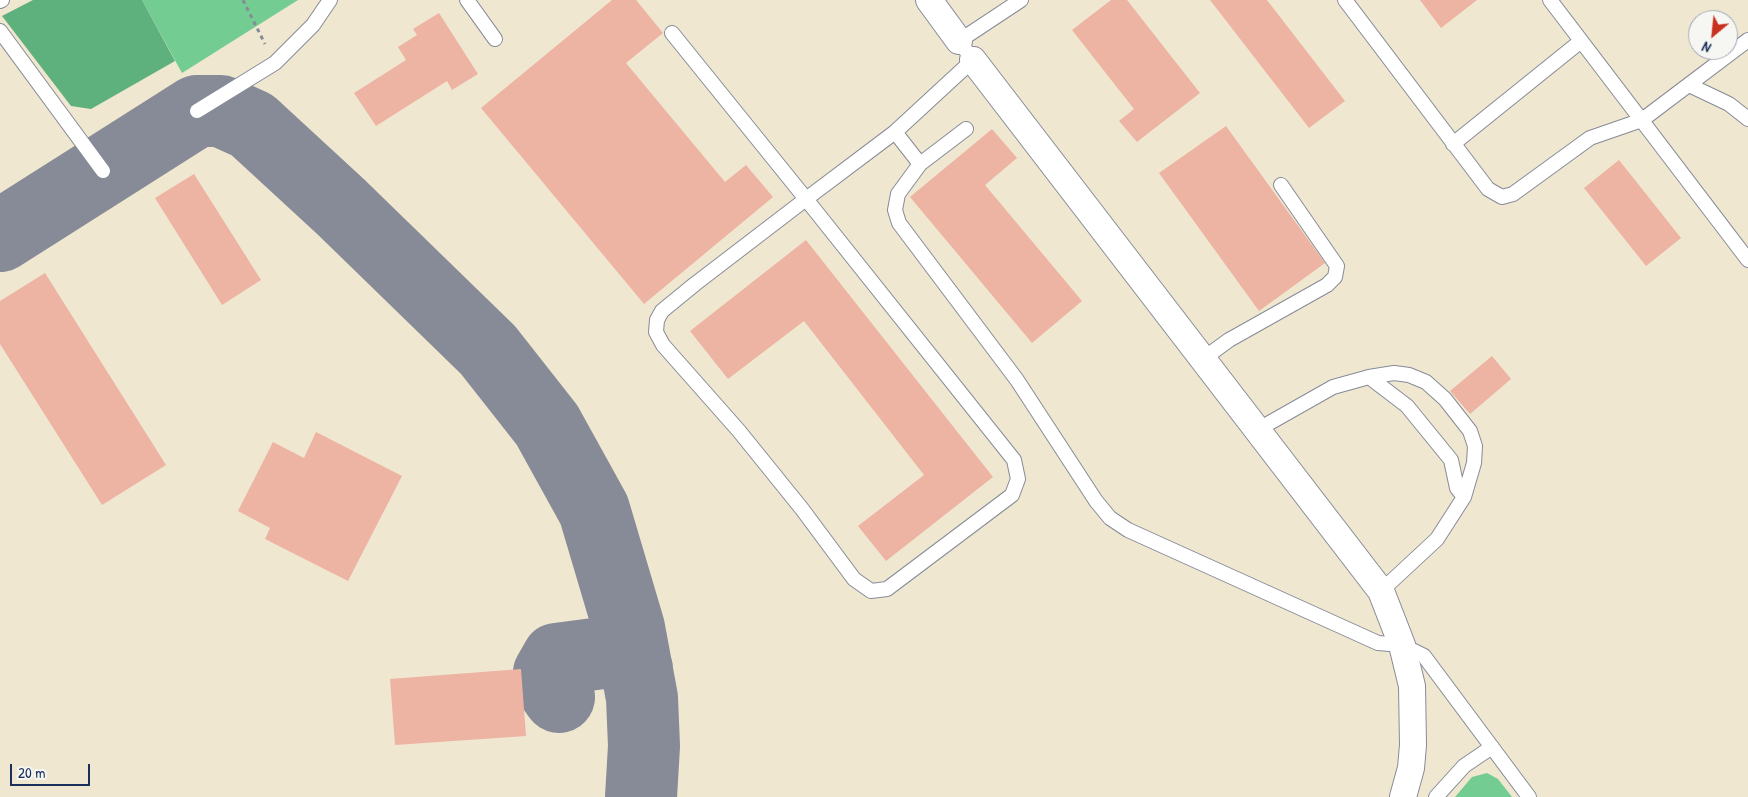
<!DOCTYPE html>
<html>
<head>
<meta charset="utf-8">
<style>
	body { margin:0 }
	#map { position:relative; width:1748px; height:797px; overflow:hidden; background:#f0e7d0; font-family:"Patrick Hand",sans-serif }
	canvas { display:block }
	.north { position:absolute; left:1688px; top:10px; width:50px; height:50px; box-sizing:border-box; background:#f6f6f2; border:1px solid #9ea6b7; border-radius:50%; rotate:208deg; font-size:14px; font-weight:700; line-height:20px; text-align:center; color:#1b2f5e }
	.north::after { content:''; display:block; margin:auto; width:18px; height:22px; background:#c8321e; clip-path:polygon(50% 0,100% 100%,50% 72%,0 100%) }
	.scale { position:absolute; left:10px; top:764px; width:80px; height:22px; box-sizing:border-box; border:2px solid #1b2f5e; border-top:0; padding-left:6px; font-size:15px; line-height:18px; white-space:nowrap; color:#1b2f5e; -webkit-text-stroke:4px #f6f6f2; paint-order:stroke }
</style>
</head>
<body>
<div id="map">
<canvas width="1748" height="797"></canvas>
<div class="north">N</div>
<div class="scale">20 m</div>
</div>
<script>
const g = document.querySelector('canvas').getContext('2d');
g.lineJoin = 'round';
function fill(path, color) { g.fillStyle = color; g.fill(path, 'evenodd'); }
const poly = rows => new Path2D(rows.map(r => 'M' + r).join(''));
function strokePath(path, color, width, dash) { g.strokeStyle = color; g.lineWidth = width; g.lineCap = dash ? 'butt' : 'round'; g.setLineDash(dash || []); g.stroke(path); }
fill(poly([
	[142,0,298,0,182,73],
	[1487,773,1498,779,1512,797,1455,797,1472,777]
]), '#73cc92');
fill(poly([
	[33,0,142,0,175,61,91,109,71,106,2,16]
]), '#5eb07c');
strokePath(poly([
	[0,236,197,111,221,111,252,125,341,207,488,350,547,425,594,510,629,628,642,698,644,746,641,797],
	[559,697,554,690,549,673,557,659,610,652,628,658,637,669]
]), '#868b97', 72);
fill(poly([
	[612,0,636,0,663,33,626,63,725,182,746,165,773,197,644,304,481,108],
	[1111,0,1127,0,1200,93,1137,142,1119,121,1134,109,1072,30],
	[1210,0,1267,0,1345,101,1309,128],
	[1420,0,1477,0,1441,28],
	[439,13,478,74,452,90,447,81,376,126,354,93,406,60,398,47,417,35,413,29],
	[1226,126,1325,263,1259,311,1159,173],
	[992,129,1017,158,985,185,1082,301,1032,343,910,197],
	[1619,160,1681,238,1646,266,1584,188],
	[194,174,261,280,222,305,155,198],
	[806,240,993,477,886,561,858,526,924,475,804,321,728,379,690,331],
	[45,273,166,465,102,505,0,344,0,301],
	[1492,356,1511,379,1470,414,1450,391],
	[316,432,402,476,348,581,265,539,270,528,238,511,273,442,304,458],
	[521,669,526,736,395,745,390,679]
]), '#edb3a3');
const lane = poly([
	[467,0,495,39],
	[1345,0,1488,189,1502,197,1513,194,1590,138,1642,120,1748,40],
	[1550,0,1748,260],
	[0,1,2,0],
	[0,31,103,171],
	[672,33,806,199,1014,460,1018,479,1012,495,887,589,871,591,854,579,802,509,739,431,663,345,656,332,657,320,662,311,695,284,806,199,895,132,973,60,959,41,1021,0],
	[1689,85,1729,104,1748,119],
	[197,111,275,63,313,25,330,0],
	[966,129,920,164,898,194,895,210,899,223,1017,380,1096,501,1110,518,1128,530,1378,643,1402,645,1424,656,1529,797],
	[895,132,920,164],
	[1453,144,1581,41],
	[1203,359,1229,340,1327,285,1335,277,1337,266,1281,185],
	[1369,377,1407,406,1451,460,1457,488,1464,497],
	[1257,430,1333,387,1369,377,1394,373,1409,375,1426,382,1445,399,1470,431,1475,446,1474,463,1464,497,1437,539,1381,591],
	[1436,797,1464,766,1492,747]
]);
const street = poly([
	[929,0,959,41],
	[973,60,1381,591,1402,645,1412,686,1413,745,1411,768,1403,797]
]);
strokePath(lane, '#868b97', 16);
strokePath(street, '#868b97', 28);
strokePath(poly([
	[243,0,265,44]
]), '#868b97', 3, [4, 4]);
strokePath(lane, '#fff', 14);
strokePath(street, '#fff', 26);
</script>
</body>
</html>
